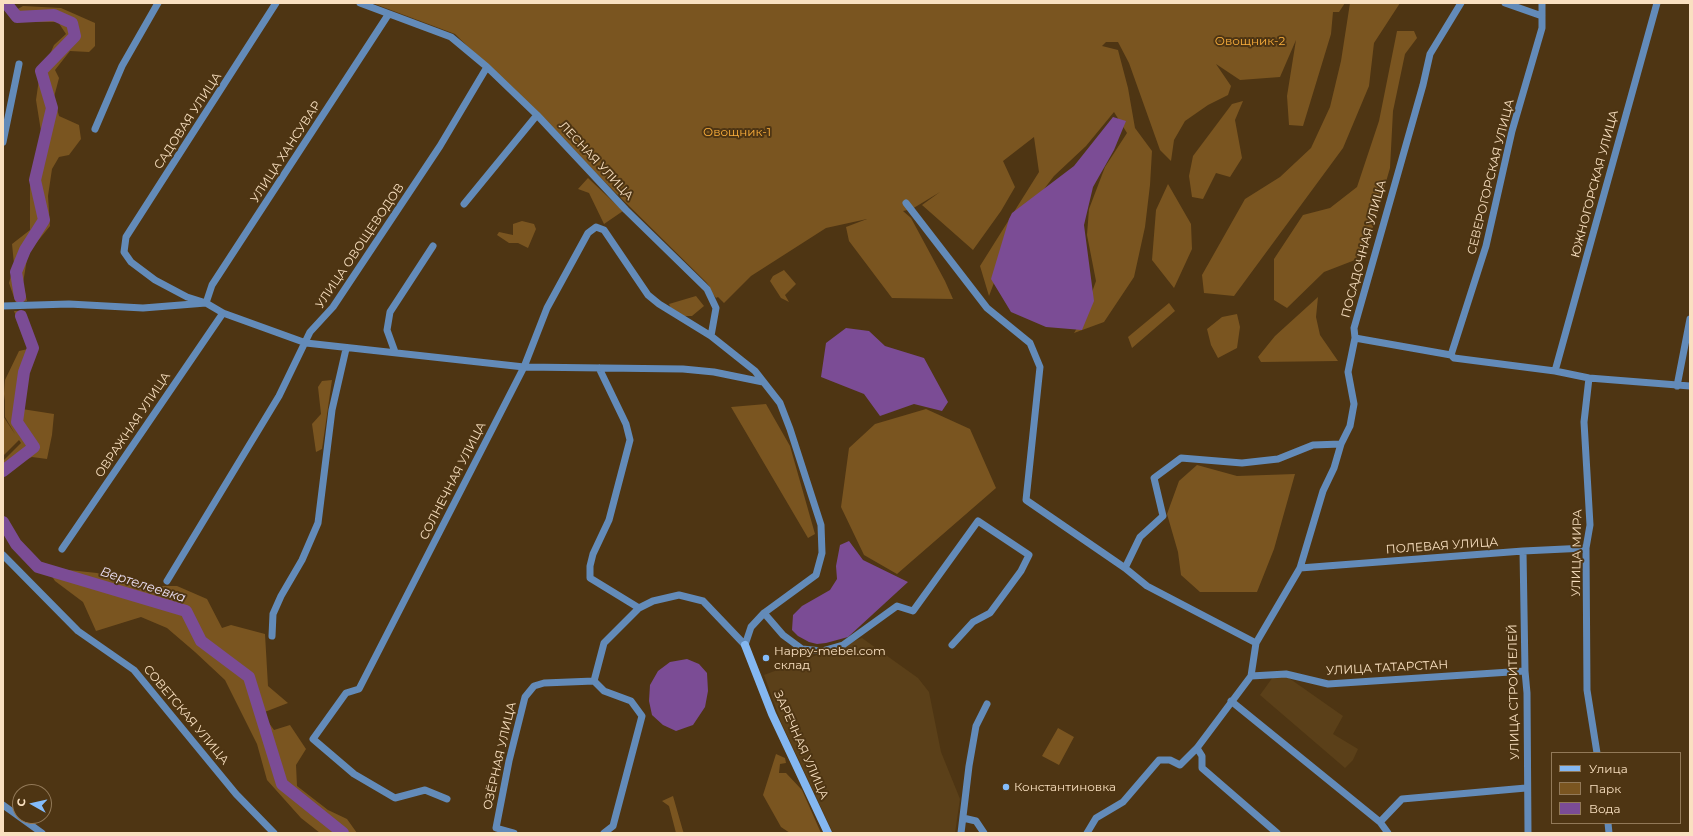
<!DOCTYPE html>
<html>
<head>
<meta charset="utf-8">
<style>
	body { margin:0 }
	#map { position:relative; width:1693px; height:836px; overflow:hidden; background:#4e3513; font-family:Montserrat,sans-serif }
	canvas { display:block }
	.frame { position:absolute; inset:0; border:4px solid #f9e0c0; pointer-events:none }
	.legend { position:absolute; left:1551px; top:752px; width:130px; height:72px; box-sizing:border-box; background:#4e3513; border:1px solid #927958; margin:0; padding:5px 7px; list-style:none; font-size:12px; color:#f9e0c0 }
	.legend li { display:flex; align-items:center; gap:8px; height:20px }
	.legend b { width:20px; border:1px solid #927958 }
	.north { position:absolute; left:12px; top:784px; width:40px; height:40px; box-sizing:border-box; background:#4e3513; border:1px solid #927958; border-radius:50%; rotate:278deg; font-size:11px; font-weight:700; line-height:16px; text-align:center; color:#f9e0c0 }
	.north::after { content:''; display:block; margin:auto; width:14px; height:18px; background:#84bcfb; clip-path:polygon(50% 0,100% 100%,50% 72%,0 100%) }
</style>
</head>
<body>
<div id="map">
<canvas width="1693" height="836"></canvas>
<div class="frame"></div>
<ul class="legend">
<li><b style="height:5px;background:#84b7f1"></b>Улица</li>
<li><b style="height:11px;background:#7a5520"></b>Парк</li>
<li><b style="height:11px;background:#7b4c95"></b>Вода</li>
</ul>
<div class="north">С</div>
</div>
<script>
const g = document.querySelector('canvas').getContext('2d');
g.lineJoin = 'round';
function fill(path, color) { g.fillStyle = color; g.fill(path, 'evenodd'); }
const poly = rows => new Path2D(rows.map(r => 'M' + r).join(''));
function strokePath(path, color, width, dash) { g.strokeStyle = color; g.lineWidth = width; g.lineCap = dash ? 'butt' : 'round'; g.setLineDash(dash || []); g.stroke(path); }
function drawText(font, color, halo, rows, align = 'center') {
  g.font = font + ' Montserrat,sans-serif'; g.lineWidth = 4; g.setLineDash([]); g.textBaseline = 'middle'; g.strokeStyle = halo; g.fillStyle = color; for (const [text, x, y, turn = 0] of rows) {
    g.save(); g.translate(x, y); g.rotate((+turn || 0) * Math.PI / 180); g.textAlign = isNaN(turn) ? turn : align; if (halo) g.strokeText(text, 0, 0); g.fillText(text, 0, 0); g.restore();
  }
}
fill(poly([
	[862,638,918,678,929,692,941,752,960,799,955,833,833,833,781,722,764,675],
	[1286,676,1343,716,1333,734,1358,749,1353,760,1345,768,1260,695,1273,677]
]), '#5b4019');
fill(poly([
	[372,3,1345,3,1339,12,1333,12,1331,34,1303,126,1289,125,1287,96,1296,40,1280,77,1240,80,1216,64,1231,86,1228,95,1208,105,1185,121,1174,140,1171,161,1160,150,1129,63,1118,42,1106,42,1102,46,1118,50,1128,88,1135,128,1152,151,1150,185,1145,227,1134,277,1104,322,1074,333,1082,320,1096,281,1087,235,1089,209,1105,167,1127,133,1114,112,1086,146,1054,176,1015,227,989,296,980,266,1039,172,1034,137,1003,161,1015,187,1001,211,973,250,922,205,940,192,912,209,903,211,911,218,945,281,953,299,892,298,849,241,846,227,867,219,826,228,751,276,724,303,718,297,716,298,708,288,710,287,706,282,455,34],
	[1350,3,1400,3,1374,43,1369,86,1343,148,1234,296,1204,293,1202,275,1245,199,1280,177,1311,148,1330,107,1341,61],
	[23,6,61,8,95,23,95,46,89,52,70,51,55,70,59,78,54,97,59,116,79,125,81,139,69,155,59,157,52,169,48,196,50,226,28,253,23,283,27,301,16,303,9,283,14,264,12,244,30,230,30,183,43,144,36,100,39,79,54,45,66,34,58,22,34,22,16,10],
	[1397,31,1414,31,1417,38,1405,54,1393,111,1390,168,1370,237,1355,260,1324,272,1287,308,1274,300,1274,259,1303,215,1330,208,1357,187,1379,121],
	[1243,101,1235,120,1242,158,1230,177,1216,173,1203,199,1192,197,1189,176,1193,156,1232,104],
	[588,178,623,211,604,224,589,193,578,189],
	[1168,184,1191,224,1192,249,1174,288,1152,260,1156,210],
	[522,221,534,224,536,229,528,248,518,243,509,243,497,235,499,232,513,235,513,224],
	[784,270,796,284,785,295,789,302,781,298,770,281,773,276],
	[696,296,704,306,692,316,674,316,669,304],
	[1318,297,1316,317,1320,335,1338,361,1261,362,1258,357,1275,336],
	[1169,303,1175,311,1132,348,1128,337],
	[14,311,25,311,37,350,23,383,22,409,54,414,52,435,47,459,32,457,6,469,3,473,3,461,21,443,19,440,3,456,3,416,15,434,5,417,5,394,3,408,5,380,19,351,28,349],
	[1237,314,1240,327,1237,348,1218,358,1211,345,1207,329,1222,317],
	[332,380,322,449,316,452,312,424,321,414,318,387,322,381],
	[766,404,790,446,815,534,808,538,731,407],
	[926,409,970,429,996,488,897,574,864,555,841,507,849,448,875,424],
	[1197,465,1237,476,1295,474,1274,549,1257,592,1200,592,1181,575,1178,552,1167,514,1179,481],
	[59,569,97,573,145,590,160,586,177,586,207,599,222,628,231,625,265,634,268,686,288,703,262,713,274,730,290,725,306,749,296,765,297,786,328,810,347,819,357,833,320,833,301,818,267,780,257,744,225,680,195,652,167,628,141,617,96,631,83,602,55,581,51,575],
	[1058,728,1074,737,1059,765,1042,756],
	[776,754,785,758,786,763,780,764,779,773,786,773,802,790,821,833,790,833,781,827,763,795],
	[673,796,683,831,684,833,676,833,669,806,662,801]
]), '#7a5520');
fill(poly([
	[1113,117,1126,121,1114,150,1093,187,1084,225,1094,301,1082,330,1046,327,1011,312,991,279,1009,219,1012,213,1074,166],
	[846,328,869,331,885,346,924,358,948,402,942,411,914,404,880,416,864,394,821,377,826,343],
	[849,541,863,560,908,582,848,637,826,643,817,644,809,642,798,636,792,630,793,615,802,606,830,590,837,579,836,566,840,545],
	[687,659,699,664,707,673,708,691,705,707,693,725,676,731,663,725,652,715,649,701,650,685,658,671,670,662]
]), '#7b4c95');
strokePath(poly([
	[6,3,17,17,54,15,72,23,75,36,41,71,52,108,35,180,44,220,25,250,16,272,20,297],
	[3,471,34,447,17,422,24,372,33,348,21,316],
	[3,522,16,544,38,567,186,611,201,641,249,677,282,784,343,833]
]), '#7b4c95', 12);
strokePath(poly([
	[276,3,126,237,124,252,131,262,155,280,187,297,206,303,223,313,306,343,524,367,683,369,714,372,763,382],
	[360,3,451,37,487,67,537,115,626,210,707,289,716,308,711,336,755,371,780,403,790,429,821,525,822,553,816,575,764,613,751,627,745,645,703,601,679,595,653,601,639,608,604,643,594,681],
	[1505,3,1542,16],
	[95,129,122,66,158,3],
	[3,142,19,64],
	[906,203,987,308,1030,343,1040,367,1026,500,1125,568,1147,586,1256,643],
	[464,204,537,115],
	[3,306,69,304,143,308,206,303,212,285,388,15],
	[1355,338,1451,355,1454,358,1555,371,1589,378,1690,386],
	[395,352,387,330,390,312,433,246],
	[1451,355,1486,246,1512,131,1542,28,1542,3],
	[599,368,626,424,630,440,609,520,593,554,590,566,590,578,639,608],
	[1555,371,1657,3],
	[1589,378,1584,422,1590,525,1586,548,1587,690,1597,753],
	[1677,386,1690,319],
	[62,549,223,313],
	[1523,551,1525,671,1527,693,1528,833],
	[3,555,78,631,134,670,236,794,274,833],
	[1125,568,1140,537,1163,516,1154,478,1181,458,1242,463,1278,459,1313,445,1341,444],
	[1300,568,1523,551,1586,548],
	[167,581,279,396,310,332,333,307,440,146,487,67],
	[764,613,783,635,802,649,822,651,843,645,897,606,913,611,978,521,1029,555,1021,571,990,613,973,622,952,645],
	[272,636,273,614,281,596,302,560,318,523,332,410,346,349],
	[1251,676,1286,674,1328,684,1525,671],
	[1231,701,1380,822,1388,833],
	[1197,748,1202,756,1202,768,1277,833],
	[447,799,425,790,395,798,354,774,313,739,346,693,359,689,524,367,547,308,588,233,596,227,604,230,648,295,659,304,711,336],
	[3,805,42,833],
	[963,818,976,821,984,833],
	[1380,822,1402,799,1526,788],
	[1608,823,1609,833],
	[514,833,496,828,509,761,525,697,534,686,544,683,594,681,604,691,631,701,642,716,613,826,604,833],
	[961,833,969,766,976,726,987,704],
	[1087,833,1096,818,1123,802,1159,760,1170,760,1180,765,1197,748,1251,676,1256,643,1300,568,1323,491,1334,468,1341,444,1350,426,1354,404,1348,372,1355,338,1354,328,1423,85,1430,54,1461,3]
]), '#638bb9', 7);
strokePath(poly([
	[745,645,772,714,828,833]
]), '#84b7f1', 8);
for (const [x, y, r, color] of [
	[766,658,4,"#84bcfb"],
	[1006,787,4,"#84bcfb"]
]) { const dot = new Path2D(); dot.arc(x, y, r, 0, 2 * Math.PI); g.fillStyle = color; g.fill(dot); strokePath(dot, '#4e3513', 1.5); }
drawText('12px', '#fcaf3c', '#4e3513', [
	["Овощник-2",1250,41],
	["Овощник-1",737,132]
]);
drawText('12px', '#f9e0c0', '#4e3513', [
	["САДОВАЯ УЛИЦА",188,121,-57],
	["УЛИЦА ХАНСУВАР",286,152,-57],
	["ЛЕСНАЯ УЛИЦА",596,161,47],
	["СЕВЕРОГОРСКАЯ УЛИЦА",1491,177,-76],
	["ЮЖНОГОРСКАЯ УЛИЦА",1595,184,-75],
	["УЛИЦА ОВОЩЕВОДОВ",360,246,-56],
	["ПОСАДОЧНАЯ УЛИЦА",1364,249,-75],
	["ОВРАЖНАЯ УЛИЦА",133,425,-56],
	["СОЛНЕЧНАЯ УЛИЦА",453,481,-63],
	["ПОЛЕВАЯ УЛИЦА",1442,546,-4],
	["УЛИЦА МИРА",1577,553,-89],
	["УЛИЦА ТАТАРСТАН",1387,668,-3],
	["УЛИЦА СТРОИТЕЛЕЙ",1514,692,-91],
	["СОВЕТСКАЯ УЛИЦА",186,715,50],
	["ЗАРЕЧНАЯ УЛИЦА",801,745,66],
	["ОЗЁРНАЯ УЛИЦА",500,756,-77]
]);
drawText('12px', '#f9e0c0', '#4e3513', [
	["Happy-mebel.com",774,651],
	["склад",774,665],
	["Константиновка",1014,787]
], 'left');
drawText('italic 13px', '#ebdff3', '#4e3513', [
	["Вертелеевка",143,585,18]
]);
</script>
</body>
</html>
